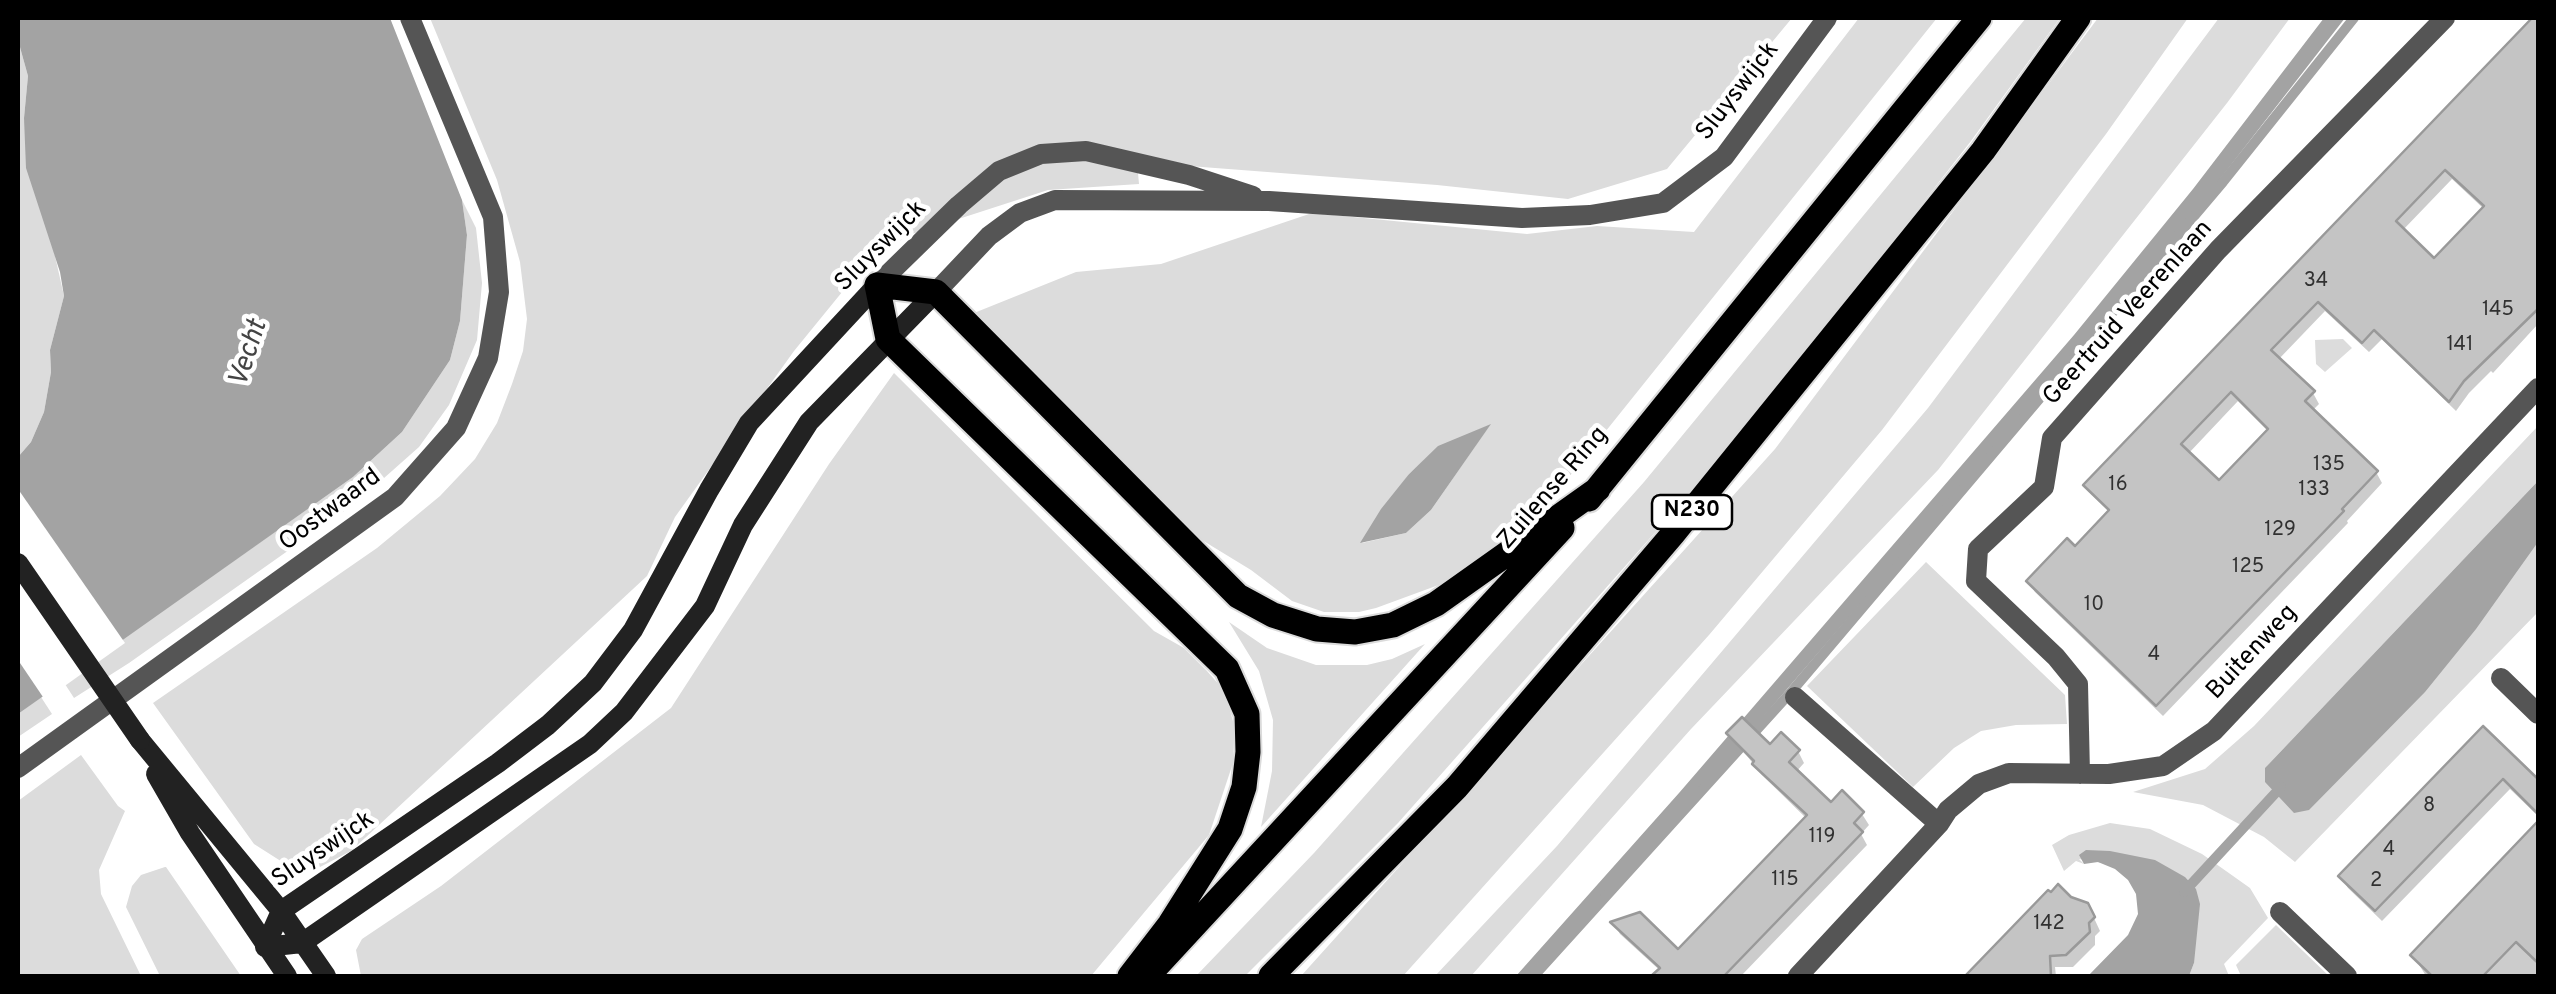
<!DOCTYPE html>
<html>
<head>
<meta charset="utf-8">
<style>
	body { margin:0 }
	#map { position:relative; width:2556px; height:994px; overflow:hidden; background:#fff; font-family:Overpass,sans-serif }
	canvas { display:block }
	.frame { position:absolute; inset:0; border:20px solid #000; pointer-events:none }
</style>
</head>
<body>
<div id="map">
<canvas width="2556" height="994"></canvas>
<div class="frame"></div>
</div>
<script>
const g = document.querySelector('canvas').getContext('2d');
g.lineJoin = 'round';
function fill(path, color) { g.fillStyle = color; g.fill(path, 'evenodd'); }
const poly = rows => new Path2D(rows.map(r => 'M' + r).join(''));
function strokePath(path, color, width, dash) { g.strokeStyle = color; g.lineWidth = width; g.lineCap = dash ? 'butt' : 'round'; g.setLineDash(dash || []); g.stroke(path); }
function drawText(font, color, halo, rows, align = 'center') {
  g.font = font + ' Overpass,sans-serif'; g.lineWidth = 9; g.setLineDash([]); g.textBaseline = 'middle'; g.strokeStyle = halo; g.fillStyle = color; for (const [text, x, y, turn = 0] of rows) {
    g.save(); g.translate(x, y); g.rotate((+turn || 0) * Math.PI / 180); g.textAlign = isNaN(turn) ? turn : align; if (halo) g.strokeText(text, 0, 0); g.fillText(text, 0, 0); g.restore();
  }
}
fill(poly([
	[430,18,1792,18,1667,169,1568,199,1437,185,1137,162,1139,184,1048,190,906,236,847,286,794,351,675,517,647,576,351,851,320,867,305,868,287,865,254,844,153,703,377,548,440,496,475,459,497,423,512,384,523,351,527,319,520,262,497,180],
	[1859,18,1937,18,1569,477,1493,565,1376,608,1359,612,1324,612,1292,601,1251,570,1174,523,974,313,1076,272,1161,264,1312,213,1527,234,1597,226,1694,232],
	[1490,425,1431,510,1406,533,1362,543,1409,474,1438,447],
	[2026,18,2060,18,1971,141,1743,433,1398,823,1245,976,1196,976,1314,853,1644,482],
	[2098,18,2188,18,2106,134,1882,430,1709,635,1403,976,1301,976,1775,449],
	[2219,18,2290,18,2227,103,1938,470,1691,729,1471,976,1435,976,1557,846,1928,408],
	[18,40,28,76,24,118,64,296,50,350,51,372,44,412,31,442,18,457],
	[462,200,476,228,482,283,477,340,449,405,419,447,357,502,129,663,74,698,63,681,353,477,402,432,450,360,460,321,467,235],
	[2343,339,2352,348,2325,372,2316,364,2315,340],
	[894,373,1154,631,1184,648,1207,671,1222,688,1229,707,1234,725,1233,763,1209,835,1091,976,361,976,356,950,362,939,441,886,671,708,829,464],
	[2538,426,2538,481,2265,768,2538,542,2538,612,2295,862,2264,837,2203,805,2133,792,2205,769,2254,726],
	[1926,562,2065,695,2067,724,2016,725,1981,731,1954,748,1913,787,1807,686],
	[1229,622,1267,648,1316,665,1367,665,1392,659,1425,644,1261,827,1272,771,1273,720,1259,671],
	[41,697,52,714,18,737,18,714],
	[81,755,118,806,125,811,99,870,101,894,141,976,18,976,18,801],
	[2110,823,2150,829,2202,854,2250,888,2268,918,2224,964,2229,976,2189,976,2194,963,2185,877,2079,859,2084,864,2076,861,2064,871,2052,845,2069,835],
	[165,867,166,867,241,976,160,976,126,907,132,886,141,875],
	[2276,925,2329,976,2241,976,2236,965]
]), '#dcdcdc');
fill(poly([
	[18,18,390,18,462,200,467,235,460,321,450,360,402,432,353,477,18,714,18,457,31,442,44,412,51,372,50,350,64,296,60,272,26,168,24,118,28,76,18,40],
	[2324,18,2345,18,2206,197,2084,344,1689,803,1534,976,1516,976,1679,793,2074,335,2193,189],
	[1491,424,1431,510,1406,533,1360,543,1381,509,1409,474,1438,446],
	[2538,481,2538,542,2476,629,2425,692,2309,810,2294,813,2265,782,2265,768],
	[2086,850,2110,851,2155,860,2185,877,2196,889,2200,904,2194,963,2189,976,2088,976,2128,935,2138,914,2136,894,2128,880,2115,869,2098,862,2084,864,2079,855]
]), '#a3a3a3');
fill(poly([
	[18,489,125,643,45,700,18,660]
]), '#fff');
fill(poly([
	[2536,18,2538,324,2493,373,2491,371,2469,393,2456,411,2382,339,2369,352,2325,311,2278,360,2313,393,2319,404,2312,411,2376,472,2382,483,2347,521,2348,523,2163,716,2035,592,2029,582,2075,549,2110,513,2086,485],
	[2452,179,2484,209,2434,261,2402,231],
	[2238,401,2269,432,2219,484,2188,454],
	[2483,730,2538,782,2538,816,2510,789,2382,921,2348,888,2341,877],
	[1729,733,1770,748,1798,751,1804,763,1796,772,1831,805,1862,814,1869,825,1861,834,1867,845,1741,976,1666,976,1620,934,1614,923,1678,953,1807,819,1762,775],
	[2538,824,2538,976,2426,976,2413,955],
	[2048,893,2094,918,2100,931,2095,936,2095,945,2073,967,2055,967,2056,976,1968,976]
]), '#0003');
strokePath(poly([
	[2184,892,2281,787],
	[1534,976,1792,691,2223,182,2354,18]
]), '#a3a3a3', 10);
const building = poly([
	[2532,18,2538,18,2538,309,2464,381,2449,402,2374,330,2362,343,2318,302,2271,350,2315,391,2305,401,2378,471,2342,509,2344,511,2156,706,2026,581,2067,538,2075,546,2109,510,2083,485,2532,18],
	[2445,170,2484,206,2434,258,2396,221,2445,170],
	[2231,392,2268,429,2219,480,2181,444,2231,392],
	[1742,717,1770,744,1781,732,1800,750,1789,762,1831,802,1842,790,1864,812,1854,823,1863,832,1724,976,1651,976,1660,968,1610,922,1640,912,1678,949,1807,815,1752,764,1754,761,1726,733,1742,717],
	[2483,726,2538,779,2538,814,2503,779,2375,911,2338,876,2483,726],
	[2538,821,2538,963,2516,942,2483,976,2432,976,2410,955,2538,821],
	[2058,884,2071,897,2088,903,2095,917,2089,923,2090,932,2066,955,2050,956,2051,976,1965,976,2048,890,2051,892,2058,884]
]);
fill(building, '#c4c4c4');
strokePath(building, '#999', 2.5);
const primary = poly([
	[1589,499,1979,18],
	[1154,969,1562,528],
	[1130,976,1170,924,1230,829,1244,787,1248,752,1247,714,1227,669,888,339,877,285,936,292,1238,596,1273,615,1317,629,1355,632,1393,625,1436,604,1598,489],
	[1271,976,1457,787,1673,534,1983,151,2078,18]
]);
strokePath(primary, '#dbdbdb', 29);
strokePath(poly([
	[877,285,959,205,999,171,1041,154,1086,151,1189,175,1253,196],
	[936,292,989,236,1020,213,1055,200,1269,201,1522,218,1590,215,1663,203,1724,157,1827,18],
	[2501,678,2538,714],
	[1795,697,1939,824],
	[18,768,395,497,456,428,488,358,499,292,493,217,410,18],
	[2080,774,2078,684,2056,657,1976,581,1978,549,2044,487,2052,438,2218,250,2445,18],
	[2280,912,2347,976],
	[1798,976,1939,824,1948,810,1979,784,2009,773,2109,774,2163,766,2214,731,2538,388]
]), '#555', 20);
strokePath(poly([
	[877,285,749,423,709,490,633,630,593,683,548,725,498,763,281,911,265,947,302,943,590,744,624,712,705,606,743,525,809,422,936,292],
	[140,740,281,911,326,976],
	[156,774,190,833,287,976]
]), '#222', 20);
strokePath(primary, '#000', 25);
strokePath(poly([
	[18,563,140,740]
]), '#222', 20);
drawText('20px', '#313131', null, [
	["34",2316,282],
	["145",2498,311],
	["141",2460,346],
	["135",2329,466],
	["16",2118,486],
	["133",2314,491],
	["129",2280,531],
	["125",2248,568],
	["10",2094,606],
	["4",2154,656],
	["8",2429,807],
	["119",1822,838],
	["4",2389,851],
	["115",1785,881],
	["2",2376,882],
	["142",2049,925]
]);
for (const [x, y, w] of [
	[1692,512,80]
]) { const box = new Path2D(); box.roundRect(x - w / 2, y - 17, w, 34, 8); g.fillStyle = '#fff'; g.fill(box); strokePath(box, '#000', 2.5); }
drawText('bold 22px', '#000', null, [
	["N230",1692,512]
]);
drawText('25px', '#000', '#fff', [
	["Sluyswijck",1739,92,-52],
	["Sluyswijck",882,247,-45],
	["Geertruid Veerenlaan",2129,314,-48],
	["Zuilense Ring",1554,489,-49],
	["Oostwaard",331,511,-37],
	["Buitenweg",2253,653,-47],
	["Sluyswijck",324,851,-34]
]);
drawText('italic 28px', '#444', '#fff', [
	["Vecht",250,354,-72]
]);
</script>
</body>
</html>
